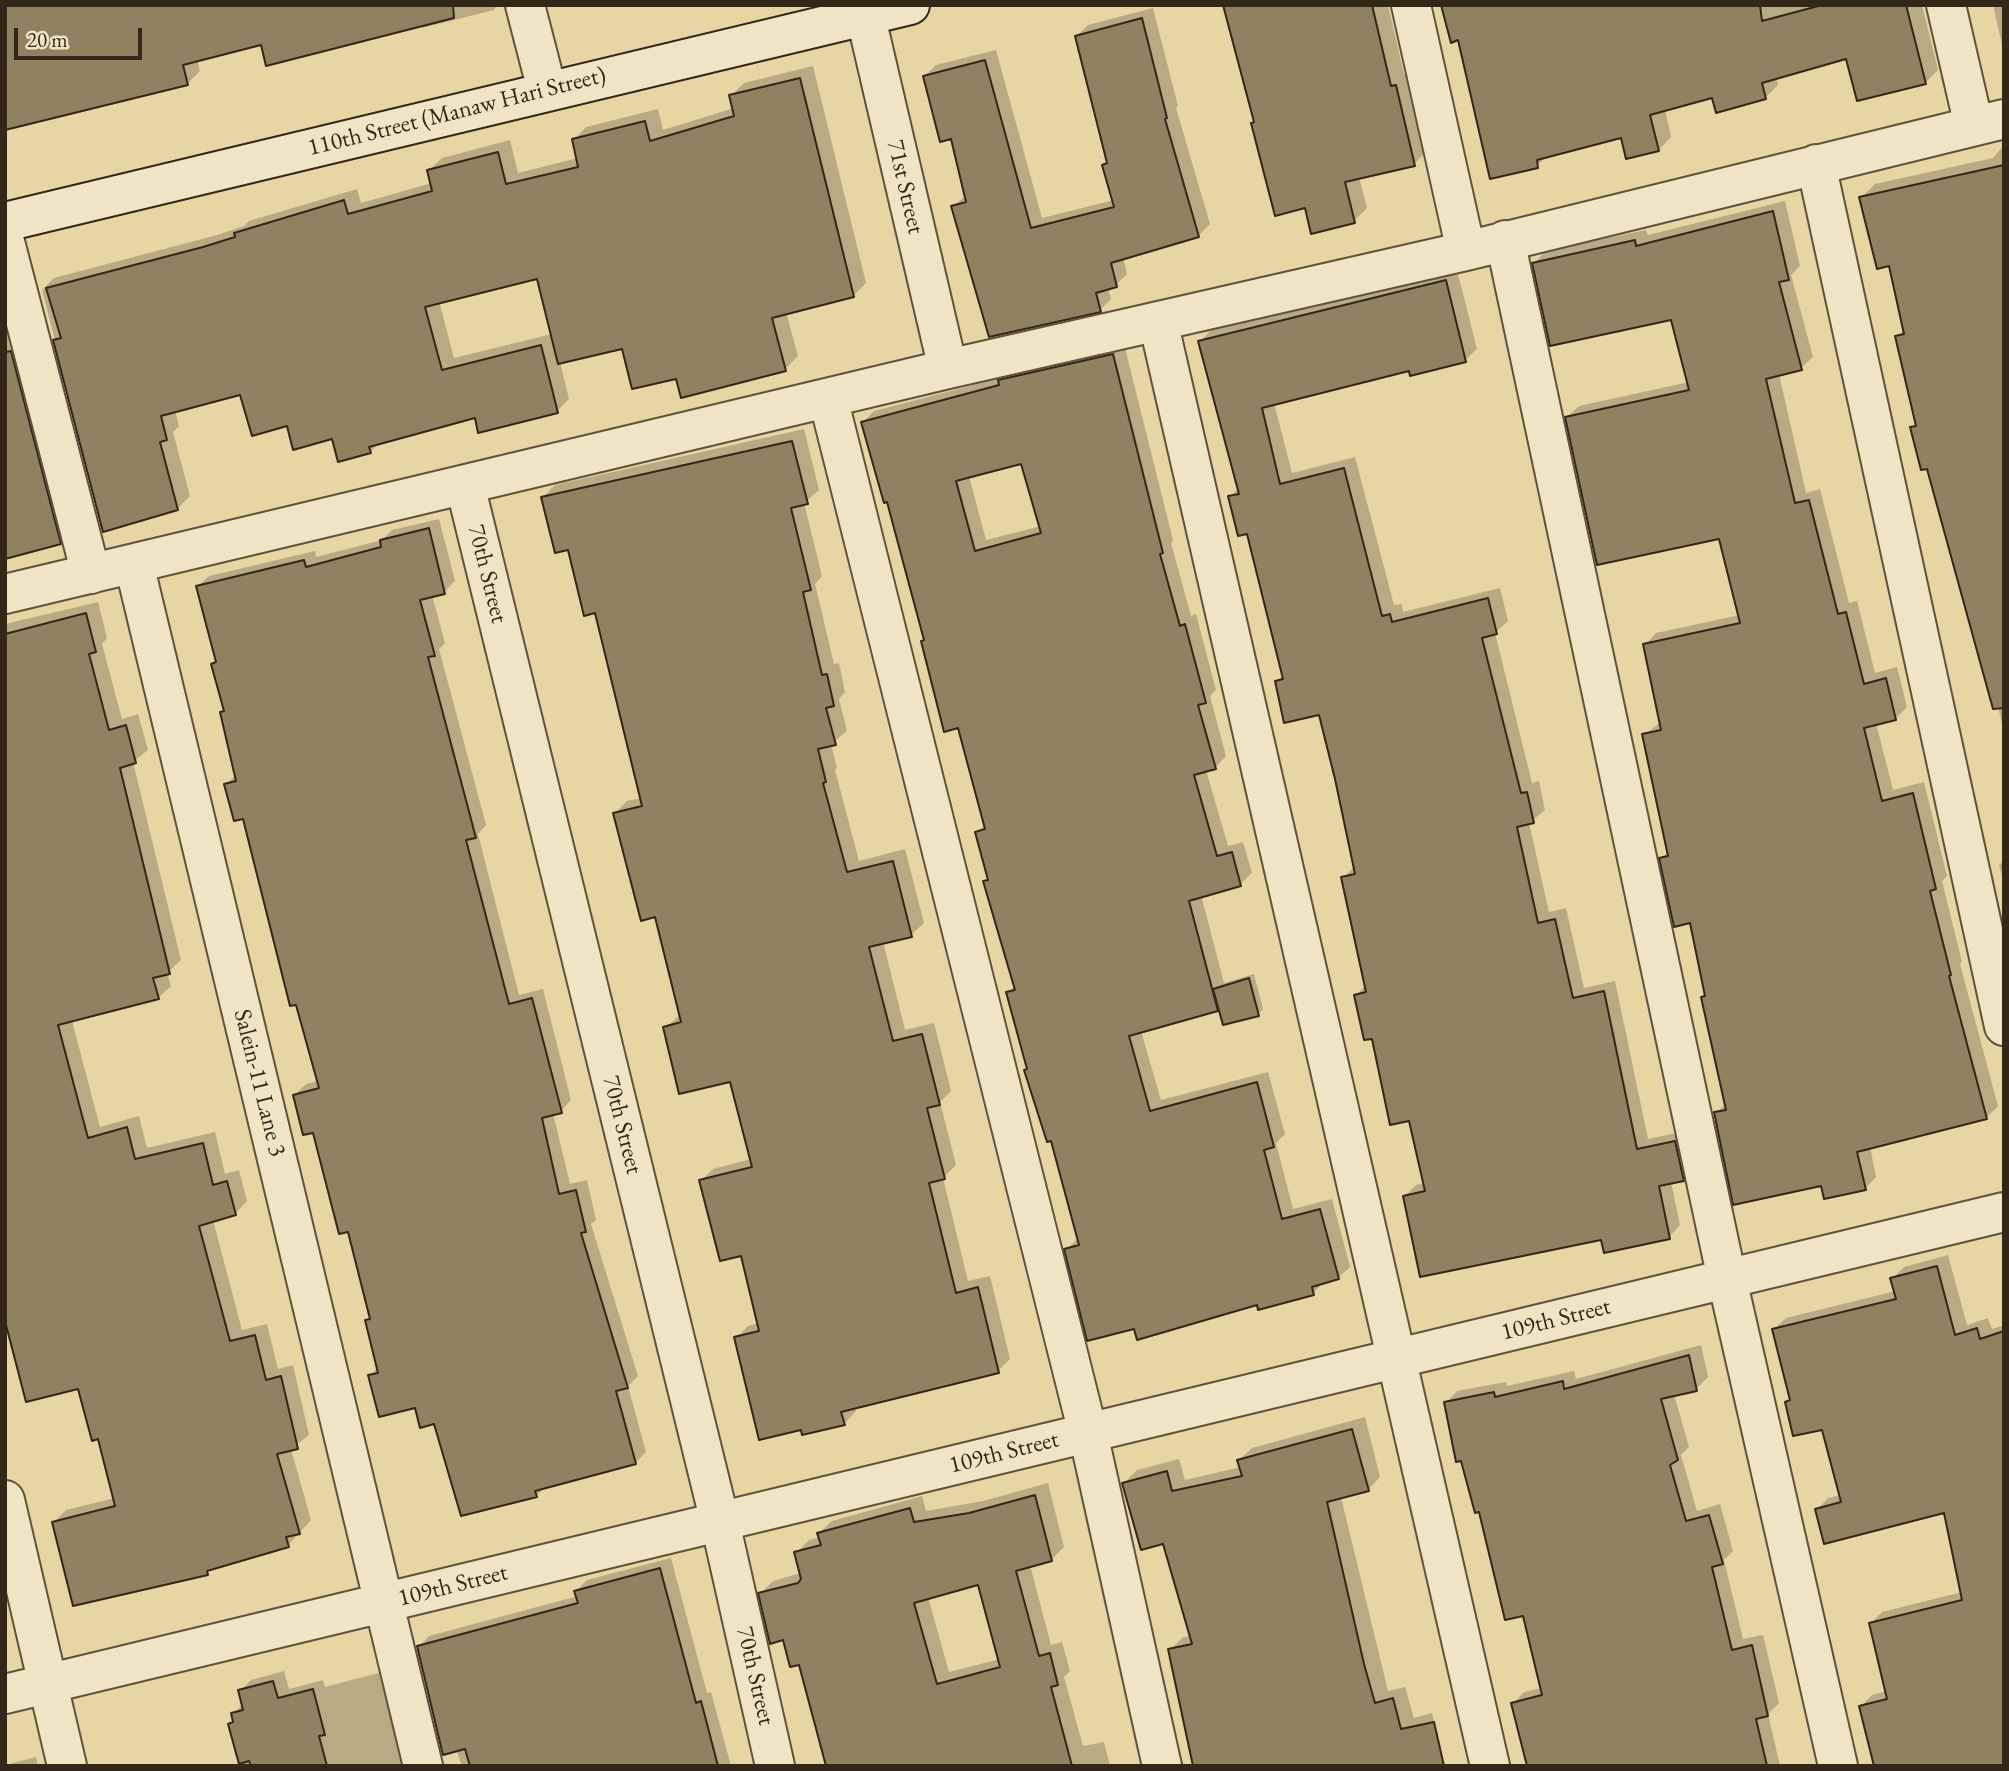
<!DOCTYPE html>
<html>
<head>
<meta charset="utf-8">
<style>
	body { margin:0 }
	#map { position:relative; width:2009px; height:1771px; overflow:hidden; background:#e6d6a4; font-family:"EB Garamond",serif }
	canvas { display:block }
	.frame { position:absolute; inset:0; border:7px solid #322718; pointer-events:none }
	.scale { position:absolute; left:14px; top:28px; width:128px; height:32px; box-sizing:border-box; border:4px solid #322718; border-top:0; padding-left:9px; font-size:21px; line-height:24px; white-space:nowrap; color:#322718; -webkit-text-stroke:5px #efe4c4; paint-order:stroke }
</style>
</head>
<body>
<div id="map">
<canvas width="2009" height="1771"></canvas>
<div class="frame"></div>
<div class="scale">20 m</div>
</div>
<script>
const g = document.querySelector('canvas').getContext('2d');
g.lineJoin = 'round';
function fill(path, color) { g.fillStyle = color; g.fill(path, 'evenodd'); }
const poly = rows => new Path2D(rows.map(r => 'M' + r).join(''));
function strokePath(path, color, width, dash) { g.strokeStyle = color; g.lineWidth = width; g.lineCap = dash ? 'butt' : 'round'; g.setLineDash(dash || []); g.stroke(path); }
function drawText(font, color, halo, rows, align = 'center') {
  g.font = font + ' "EB Garamond",serif'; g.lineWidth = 7; g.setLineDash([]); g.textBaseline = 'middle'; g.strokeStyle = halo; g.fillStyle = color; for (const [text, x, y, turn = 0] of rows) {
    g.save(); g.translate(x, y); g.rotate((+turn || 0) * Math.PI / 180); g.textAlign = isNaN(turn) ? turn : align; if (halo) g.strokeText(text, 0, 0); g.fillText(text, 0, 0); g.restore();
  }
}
fill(poly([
	[5,5,498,5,494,10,422,28,421,24,262,43,197,59,200,71,188,83,5,129],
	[1225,5,1388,5,1404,74,1409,73,1427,151,1414,164,1359,177,1367,208,1354,221,1306,206,1256,121],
	[1443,5,1922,5,1938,70,1925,83,1848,57,1776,77,1778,85,1765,98,1713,96,1665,109,1671,137,1659,150,1622,136,1548,155,1537,166],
	[1993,5,2004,5,2004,54],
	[1153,8,1178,106,1176,108,1210,224,1198,236,1123,257,1127,274,1116,285,1108,288,1111,299,1100,310,953,207,965,196,952,137,925,76,936,65,996,50,1042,218,1114,200,1104,165,1109,160,1077,36,1088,25],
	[813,66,866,283,853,296,786,312,798,356,785,369,677,377,624,347,560,362,569,399,557,411,476,416,380,442,370,452,333,437,288,424,241,393,175,410,179,426,173,432,190,496,177,509,104,530,42,290,54,278,217,235,244,226,249,221,357,189,361,203,432,183,429,170,442,158,510,140,518,173,578,158,574,140,586,127,658,109,663,130,734,108,731,96,744,83],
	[538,277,552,334,454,358,439,301],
	[2004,145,2004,561,1929,467,1912,428,1917,423,1897,337,1905,329,1890,264,1861,198,1875,184,1993,158],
	[1785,201,1800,266,1791,275,1813,357,1801,368,1779,374,1806,493,1820,489,1849,603,1857,601,1875,673,1897,667,1907,707,1896,718,1876,723,1893,790,1924,782,1947,876,1942,881,1962,962,1960,964,1998,1106,1986,1118,1870,1147,1876,1177,1865,1189,1822,1184,1716,1113,1726,1103,1703,997,1707,994,1691,921,1661,859,1669,851,1644,735,1661,722,1645,645,1656,633,1740,615,1721,537,1567,417,1579,406,1689,382,1672,318,1534,263,1546,251,1646,230,1648,235],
	[1457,270,1477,349,1465,360,1410,368,1274,403,1292,473,1355,457,1394,605,1402,604,1403,612,1500,588,1508,621,1495,633,1532,783,1539,781,1545,810,1529,823,1549,912,1566,908,1584,988,1615,981,1648,1139,1686,1131,1694,1168,1683,1179,1671,1182,1680,1225,1669,1237,1602,1238,1405,1196,1416,1185,1425,1183,1410,1119,1356,995,1366,985,1343,878,1355,866,1320,713,1277,681,1283,675,1248,532,1230,497,1239,488,1200,342,1211,330],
	[5,291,73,529,60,542,5,557],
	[1124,344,1173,540,1171,543,1191,616,1196,614,1216,690,1210,696,1226,756,1215,768,1206,770,1228,846,1243,842,1252,873,1240,884,1201,895,1224,983,1254,974,1263,1009,1258,1014,1220,1007,1141,1031,1161,1100,1268,1072,1285,1134,1276,1143,1293,1209,1332,1199,1350,1267,1338,1278,1325,1281,1313,1293,1135,1327,1066,1250,1079,1237,1008,992,1015,986,985,882,989,878,977,833,985,825,959,726,926,639,889,500,863,422,874,411,1004,377,1011,369],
	[1022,461,1041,526,986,540,969,476],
	[804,429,819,490,804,503,822,576,815,584,834,664,839,663,845,692,839,699,847,731,831,744,837,768,835,770,859,861,905,849,924,923,911,935,883,942,905,1030,934,1023,951,1091,940,1102,956,1165,943,1178,968,1281,990,1276,1010,1359,998,1371,855,1407,856,1411,844,1424,736,1338,748,1326,759,1323,743,1254,701,1181,713,1169,751,1159,732,1080,665,1028,681,1014,656,915,615,813,627,801,642,798,596,611,570,548,543,497,555,485],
	[439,519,455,581,444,592,432,595,445,643,439,649,486,825,478,834,519,995,543,989,571,1100,561,1111,553,1113,570,1184,587,1180,596,1220,591,1224,638,1376,628,1386,646,1452,635,1463,545,1487,536,1496,417,1406,370,1376,378,1367,367,1321,371,1317,350,1230,314,1131,295,1095,306,1084,319,1081,244,817,226,784,237,774,225,710,213,664,217,660,198,586,209,576,315,551,316,557,382,540,392,530],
	[98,602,107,638,102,644,122,719,138,714,148,750,133,762,181,960,167,973,171,986,158,998,72,1021,100,1127,139,1116,147,1148,215,1132,225,1174,239,1170,247,1201,235,1214,213,1220,242,1330,267,1324,278,1369,293,1365,309,1435,291,1449,311,1520,288,1545,212,1567,207,1573,53,1523,66,1510,115,1498,100,1437,79,1387,5,1308,5,624],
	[2004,620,2004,733,1998,706],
	[2004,861,2004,884,1999,865],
	[1948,1255,1967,1325,1988,1318,1992,1329,2004,1325,2004,1766,1861,1706,1872,1695,1887,1691,1871,1623,1882,1612,1962,1592,1945,1511,1817,1510,1828,1498,1841,1495,1823,1427,1787,1402,1791,1398,1774,1329,1786,1318,1896,1291,1892,1279,1904,1267],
	[1701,1345,1708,1377,1696,1389,1674,1394,1689,1447,1681,1455,1697,1511,1720,1504,1733,1551,1724,1560,1743,1639,1763,1635,1779,1703,1768,1714,1780,1766,1550,1766,1513,1704,1524,1692,1542,1688,1524,1614,1480,1510,1446,1403,1457,1391,1506,1382,1507,1386,1574,1371,1576,1379],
	[1365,1417,1380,1477,1368,1490,1341,1497,1388,1691,1405,1687,1414,1718,1432,1713,1444,1766,1234,1766,1170,1650,1183,1637,1191,1636,1164,1542,1124,1483,1137,1470,1179,1459,1185,1480,1241,1467,1239,1460,1252,1448],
	[1048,1483,1064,1547,1051,1560,1030,1565,1051,1645,1062,1642,1070,1671,1064,1677,1083,1746,1104,1742,1110,1766,835,1766,800,1663,760,1594,773,1581,801,1573,796,1553,809,1540,820,1537,819,1533,832,1521,922,1496,926,1511,983,1501],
	[980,1583,1000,1659,949,1672,928,1597],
	[671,1558,707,1693,711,1692,731,1766,462,1766,419,1647,429,1636,578,1596,576,1591,587,1580],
	[390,1670,410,1754,400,1765,240,1766,230,1724,235,1720,233,1714,243,1704,240,1691,251,1680,284,1671,289,1689,323,1680,325,1687],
	[36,1757,38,1766,5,1766,5,1765]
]), '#0003');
const building = poly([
	[5,5,453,5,454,18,266,66,261,45,183,65,188,85,5,130,5,5],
	[1223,5,1372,5,1391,86,1396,85,1415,166,1345,182,1355,223,1311,234,1305,208,1275,216,1251,123,1254,122,1223,5],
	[1441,5,1760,5,1762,21,1822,5,1906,5,1926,84,1857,101,1846,59,1762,83,1766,99,1716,113,1712,98,1650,115,1659,151,1626,159,1621,138,1537,160,1538,168,1490,179,1458,40,1451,43,1441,5],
	[1142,18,1167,118,1165,119,1199,237,1111,263,1117,287,1096,293,1101,312,989,337,951,206,966,202,951,139,940,142,923,76,985,60,1031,228,1114,207,1102,165,1107,163,1075,36,1142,18],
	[800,78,854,297,772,318,786,371,681,398,676,379,632,389,622,349,558,364,537,279,425,307,442,370,541,345,558,413,478,433,475,418,369,447,371,453,338,462,332,439,293,450,287,426,252,436,240,395,161,416,167,440,160,442,178,510,103,532,53,340,61,338,46,288,203,247,235,237,234,233,344,200,348,214,432,191,427,170,498,152,506,184,578,167,572,139,645,121,650,141,734,116,729,95,800,78],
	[2004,165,2004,708,1993,709,1927,469,1921,470,1910,427,1916,426,1895,336,1904,334,1889,266,1877,269,1859,197,2004,165],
	[1773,211,1789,280,1779,282,1802,370,1766,379,1795,503,1809,500,1838,614,1846,612,1864,684,1886,678,1896,720,1864,728,1882,801,1913,793,1936,889,1930,891,1951,975,1949,976,1987,1119,1857,1152,1866,1190,1824,1199,1821,1186,1733,1205,1714,1112,1726,1110,1701,997,1705,996,1690,923,1674,927,1659,858,1668,856,1642,734,1661,730,1643,644,1740,623,1719,539,1597,565,1565,417,1689,390,1671,320,1550,346,1532,263,1635,240,1636,246,1773,211],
	[1446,280,1466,362,1410,376,1409,371,1262,408,1280,484,1344,468,1382,616,1390,614,1392,622,1488,598,1497,634,1482,638,1521,793,1527,792,1534,823,1517,827,1538,923,1555,919,1573,998,1604,991,1637,1149,1675,1141,1684,1181,1659,1186,1670,1239,1604,1253,1601,1240,1420,1277,1403,1196,1425,1191,1409,1121,1390,1125,1372,1039,1364,1040,1354,995,1366,992,1341,877,1355,874,1335,779,1319,715,1284,723,1275,681,1283,679,1247,534,1238,536,1228,496,1239,494,1198,341,1446,280],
	[11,351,61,544,5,559,5,352,11,351],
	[1113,354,1163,553,1160,554,1180,626,1185,624,1206,703,1198,705,1216,769,1194,775,1217,856,1232,852,1241,886,1189,901,1218,1011,1129,1036,1150,1111,1257,1082,1274,1147,1264,1150,1282,1219,1320,1209,1339,1279,1312,1287,1314,1295,1258,1310,1257,1305,1137,1340,1134,1329,1087,1341,1064,1249,1079,1245,1051,1141,1047,1142,1024,1070,1027,1069,1006,992,1015,990,983,881,988,880,975,832,985,829,958,728,944,732,921,641,924,640,887,502,884,503,861,422,999,385,998,380,1113,354],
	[1021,464,1041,533,975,551,956,481,1021,464],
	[792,441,808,504,791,508,811,590,803,592,822,675,827,674,834,706,826,708,836,745,818,749,826,782,823,783,847,872,893,861,912,937,869,947,893,1041,922,1034,940,1105,927,1108,945,1179,929,1183,956,1293,978,1287,999,1373,841,1412,845,1425,802,1435,801,1430,759,1440,734,1337,759,1331,741,1256,720,1261,699,1180,752,1167,730,1082,679,1094,663,1027,681,1022,655,917,641,921,613,813,642,806,595,613,584,616,568,550,555,553,541,497,792,441],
	[429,528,445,594,420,600,435,656,428,657,476,838,466,840,509,1004,532,998,562,1113,542,1118,559,1194,576,1190,586,1232,581,1233,628,1388,616,1391,636,1464,535,1491,537,1497,461,1516,434,1424,420,1428,415,1408,379,1417,368,1375,378,1373,365,1320,370,1319,348,1232,339,1234,313,1133,303,1135,293,1095,319,1088,296,1005,290,1006,243,819,234,821,224,784,236,781,220,712,224,711,211,664,216,662,196,586,304,560,306,567,381,547,380,540,429,528],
	[86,613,96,652,89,654,109,730,126,725,136,763,120,768,170,974,153,978,159,999,58,1025,88,1138,127,1127,135,1159,203,1143,213,1185,227,1181,236,1215,199,1226,230,1341,255,1335,266,1380,281,1376,298,1449,277,1454,300,1534,286,1537,289,1547,207,1571,208,1575,73,1606,52,1522,115,1506,98,1439,92,1441,78,1389,26,1402,5,1321,5,634,86,613],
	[1249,978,1259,1016,1223,1025,1213,989,1249,978],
	[1937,1266,1955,1335,1977,1328,1980,1339,2004,1331,2004,1766,1874,1766,1859,1706,1887,1699,1869,1623,1962,1600,1944,1513,1824,1544,1815,1509,1841,1502,1822,1430,1793,1436,1785,1402,1790,1400,1772,1329,1896,1299,1890,1278,1937,1266],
	[1689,1355,1697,1391,1661,1399,1678,1460,1670,1465,1686,1521,1709,1515,1723,1564,1712,1567,1732,1650,1752,1645,1768,1716,1756,1719,1767,1766,1527,1766,1511,1703,1542,1695,1523,1616,1505,1620,1479,1512,1475,1513,1461,1461,1456,1462,1444,1402,1494,1392,1495,1397,1563,1381,1564,1389,1689,1355],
	[1352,1429,1369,1491,1327,1502,1364,1664,1375,1703,1393,1698,1401,1729,1434,1722,1444,1766,1193,1766,1168,1649,1192,1644,1163,1544,1141,1550,1122,1483,1167,1471,1172,1491,1242,1476,1237,1460,1352,1429],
	[1035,1495,1052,1561,1016,1571,1039,1656,1050,1653,1058,1685,1051,1687,1072,1766,826,1766,799,1665,790,1667,783,1640,770,1644,758,1593,798,1583,801,1579,794,1552,821,1545,817,1533,910,1508,914,1522,969,1513,1035,1495],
	[978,1585,1000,1667,937,1684,914,1603,978,1585],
	[660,1568,696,1703,701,1701,718,1766,470,1766,465,1749,443,1755,417,1646,578,1603,574,1591,660,1568],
	[273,1681,278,1698,313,1689,325,1735,319,1736,327,1766,251,1766,249,1761,239,1764,228,1724,233,1722,231,1713,243,1710,238,1690,273,1681]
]);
fill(building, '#908261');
strokePath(building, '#322718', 2);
const street = poly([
	[525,5,547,90],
	[863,5,948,369],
	[1411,5,1466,251],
	[1946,5,1974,126],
	[1816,164,2004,1026],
	[1505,240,1727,1279,1838,1766],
	[5,242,91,574],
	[1158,321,1490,1766],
	[828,398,1088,1433,1162,1766],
	[465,485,720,1522,775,1766],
	[134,564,423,1766],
	[5,594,948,369,1466,251,2004,119],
	[5,1500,67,1766],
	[5,1694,2004,1212]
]);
const secondary = poly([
	[5,222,910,5]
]);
strokePath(street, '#5f533b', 42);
strokePath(secondary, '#322718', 42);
strokePath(street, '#efe4c4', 38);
strokePath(secondary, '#efe4c4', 38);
drawText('24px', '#322718', '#efe4c4', [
	["110th Street (Manaw Hari Street)",457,112,-14],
	["71st Street",905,187,77],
	["70th Street",487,574,76],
	["Salein-11 Lane 3",259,1083,76],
	["70th Street",622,1125,76],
	["109th Street",1556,1320,-14],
	["109th Street",1004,1453,-14],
	["109th Street",453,1586,-14],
	["70th Street",755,1676,77]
]);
</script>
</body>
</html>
